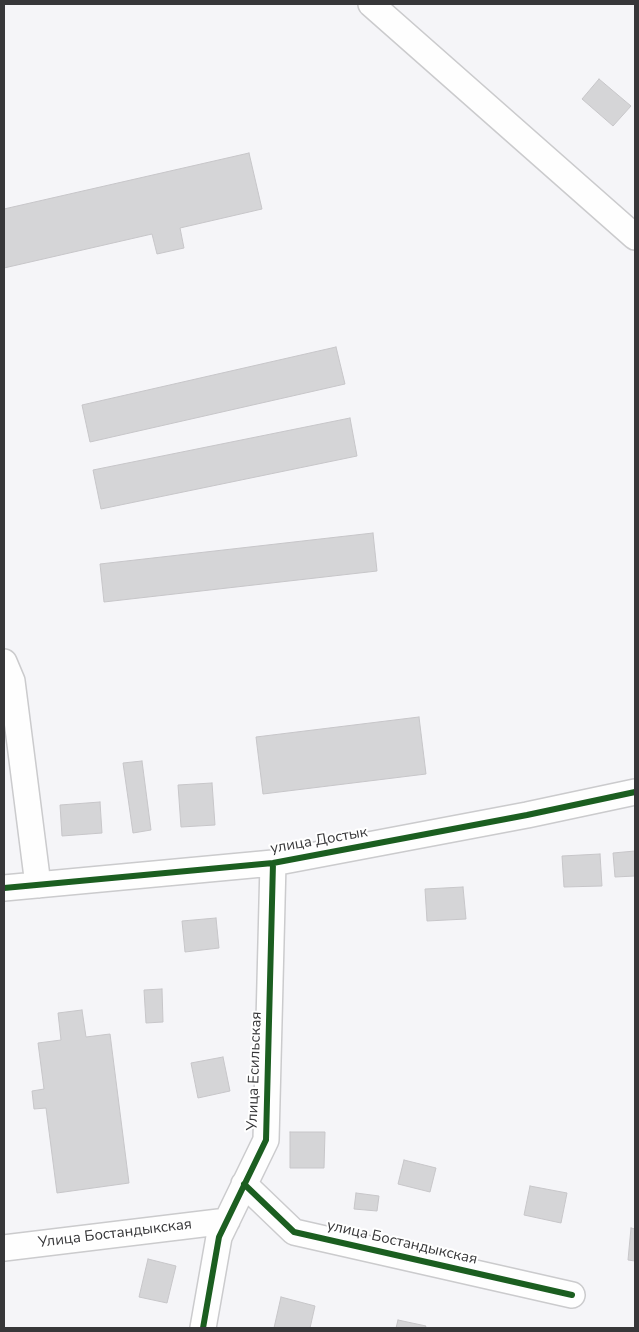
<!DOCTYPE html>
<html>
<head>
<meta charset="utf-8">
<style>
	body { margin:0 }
	#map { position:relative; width:639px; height:1332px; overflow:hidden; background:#f5f5f8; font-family:"Nunito Sans",sans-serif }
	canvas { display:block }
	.frame { position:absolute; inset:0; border:5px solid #373739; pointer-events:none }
</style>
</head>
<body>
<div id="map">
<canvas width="639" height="1332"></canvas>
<div class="frame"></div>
</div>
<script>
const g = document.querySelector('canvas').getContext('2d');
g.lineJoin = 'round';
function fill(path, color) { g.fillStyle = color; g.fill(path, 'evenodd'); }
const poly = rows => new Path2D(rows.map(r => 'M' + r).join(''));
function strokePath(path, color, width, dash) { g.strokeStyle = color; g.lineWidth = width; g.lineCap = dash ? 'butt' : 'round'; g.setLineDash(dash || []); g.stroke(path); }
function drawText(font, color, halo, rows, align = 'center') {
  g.font = font + ' "Nunito Sans",sans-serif'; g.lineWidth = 4; g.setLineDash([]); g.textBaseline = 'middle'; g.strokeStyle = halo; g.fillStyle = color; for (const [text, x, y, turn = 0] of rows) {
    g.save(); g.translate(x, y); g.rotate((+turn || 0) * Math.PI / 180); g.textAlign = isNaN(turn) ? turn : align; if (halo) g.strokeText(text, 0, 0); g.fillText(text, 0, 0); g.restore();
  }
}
const building = poly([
	[599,79,631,106,613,126,582,99,599,79],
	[249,153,262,209,180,228,184,248,157,254,152,234,4,268,4,209,249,153],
	[336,347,345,384,90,442,82,405,336,347],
	[350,418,357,456,101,509,93,470,350,418],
	[373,533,377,571,104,602,100,564,373,533],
	[419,717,426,774,263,794,256,737,419,717],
	[142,761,151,830,133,833,123,763,142,761],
	[212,783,215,825,181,827,178,785,212,783],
	[100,802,102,833,62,836,60,805,100,802],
	[635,851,635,876,615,877,613,853,635,851],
	[600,854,602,886,564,887,562,856,600,854],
	[463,887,466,919,427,921,425,889,463,887],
	[216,918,219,948,185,952,182,921,216,918],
	[162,989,163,1022,146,1023,144,990,162,989],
	[82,1010,86,1037,110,1034,129,1183,57,1193,46,1108,34,1109,32,1091,44,1089,38,1043,61,1040,58,1013,82,1010],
	[223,1057,230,1091,198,1098,191,1063,223,1057],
	[290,1132,325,1132,324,1168,290,1168,290,1132],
	[404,1160,436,1168,430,1192,398,1184,404,1160],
	[530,1186,567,1193,561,1223,524,1215,530,1186],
	[356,1193,379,1196,377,1211,354,1209,356,1193],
	[631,1228,635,1229,635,1261,628,1260,631,1228],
	[148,1259,176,1266,167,1303,139,1297,148,1259],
	[281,1297,315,1306,310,1328,274,1328,281,1297],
	[398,1320,426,1326,425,1328,396,1328,398,1320]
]);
fill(building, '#d5d5d7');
strokePath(building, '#c7c6c9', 1);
const minor = poly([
	[371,4,635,237],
	[4,662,12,681,38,885],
	[4,888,273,863,527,815,635,792],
	[244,1184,294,1232,572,1295],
	[4,1248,227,1221],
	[203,1328,219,1237,266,1140,273,863]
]);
strokePath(minor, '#cbcbcd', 28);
strokePath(minor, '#fefefe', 25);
strokePath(poly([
	[4,888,273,863,527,815,635,792],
	[244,1184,294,1232,572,1295],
	[203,1328,219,1237,266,1140,273,863]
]), '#1b5e20', 6);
drawText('15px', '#373739', '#fff', [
	["улица Достык",319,841,-10],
	["Улица Есильская",255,1071,-88],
	["Улица Бостандыкская",115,1234,-7],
	["улица Бостандыкская",402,1243,13]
]);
</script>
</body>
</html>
